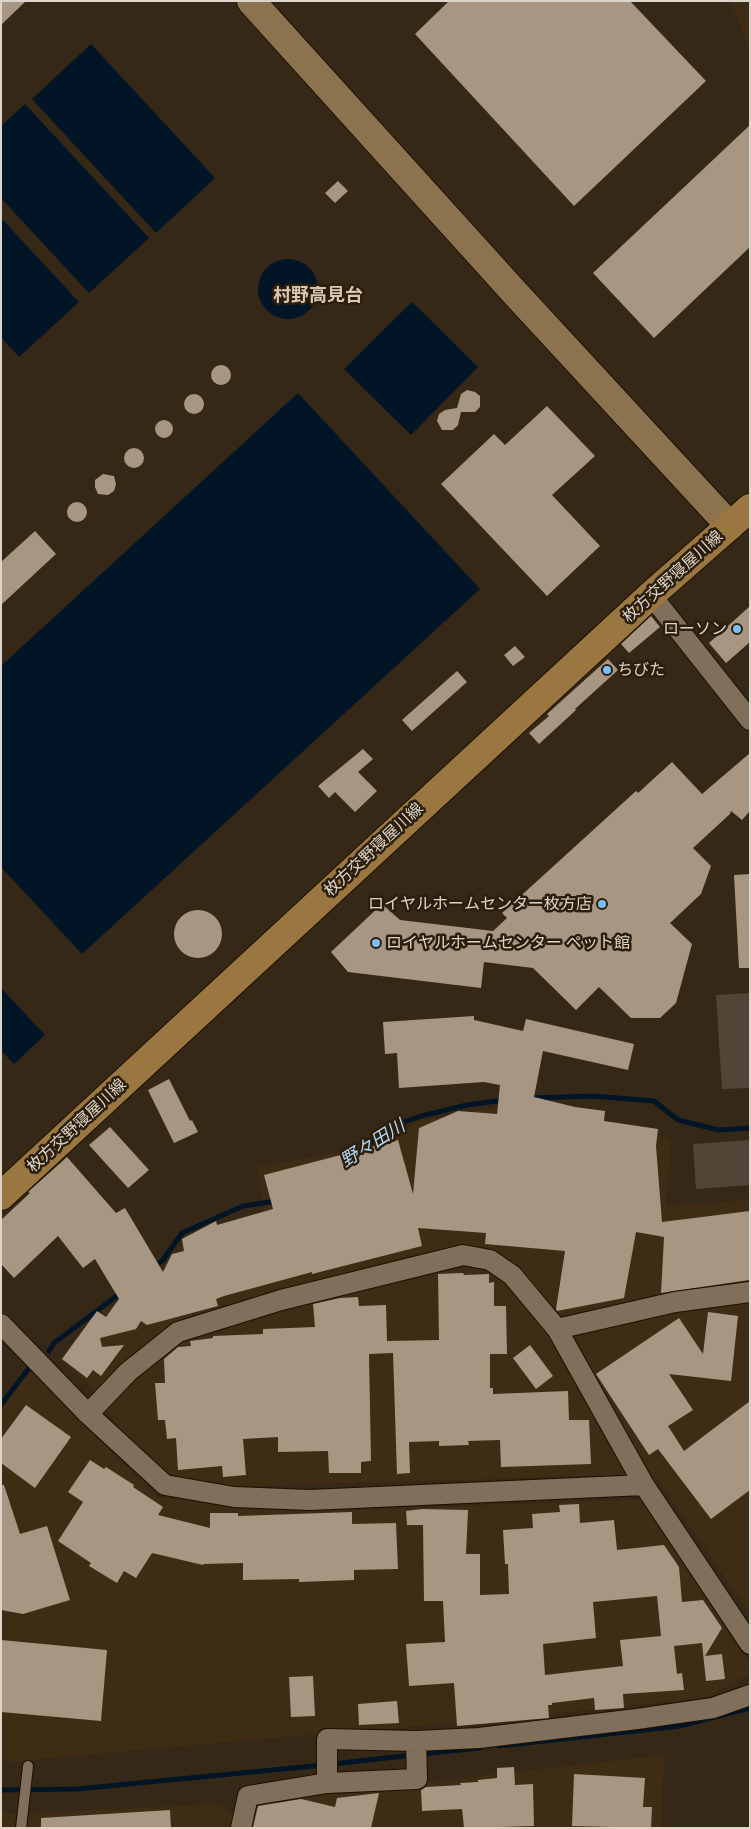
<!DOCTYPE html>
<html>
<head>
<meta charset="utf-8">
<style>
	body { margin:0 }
	#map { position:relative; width:751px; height:1829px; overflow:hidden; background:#362816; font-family:"PT Serif",serif }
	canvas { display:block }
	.frame { position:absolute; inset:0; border:2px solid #ded5ca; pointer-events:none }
</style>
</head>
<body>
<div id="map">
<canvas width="751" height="1829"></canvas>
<div class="frame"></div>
</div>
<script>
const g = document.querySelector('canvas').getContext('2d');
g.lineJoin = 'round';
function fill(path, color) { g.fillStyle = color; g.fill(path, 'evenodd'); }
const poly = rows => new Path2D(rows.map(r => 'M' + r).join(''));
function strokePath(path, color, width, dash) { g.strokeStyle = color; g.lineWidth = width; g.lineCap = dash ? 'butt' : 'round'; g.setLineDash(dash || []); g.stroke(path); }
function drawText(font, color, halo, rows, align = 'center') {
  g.font = font + ' "PT Serif","Noto Sans JP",serif'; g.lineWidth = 5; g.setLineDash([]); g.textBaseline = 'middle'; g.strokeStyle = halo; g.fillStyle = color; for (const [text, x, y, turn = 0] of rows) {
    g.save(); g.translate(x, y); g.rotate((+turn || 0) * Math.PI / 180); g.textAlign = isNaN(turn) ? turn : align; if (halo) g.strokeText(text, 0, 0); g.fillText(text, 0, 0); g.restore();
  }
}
fill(poly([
	[727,1,750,1,750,49,737,18],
	[499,1107,671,1139,666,1206,750,1200,750,1614,658,1480,589,1476,218,1487,167,1475,122,1433,90,1385,59,1360,106,1301,111,1308,159,1281,182,1245,212,1231,266,1221,257,1167,379,1145,419,1121],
	[31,1372,158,1497,355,1510,641,1499,750,1665,750,1674,704,1698,461,1723,317,1734,8,1762,1,1761,1,1403],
	[664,1755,661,1828,248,1828,254,1802],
	[220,1804,234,1816,231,1828,1,1828,1,1811,15,1814]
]), '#3e2c14');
fill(poly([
	[750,993,750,1088,722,1089,716,995],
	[750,1140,750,1185,696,1189,693,1144]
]), '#514537');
fill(poly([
	[91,44,215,178,156,233,32,99],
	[25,104,149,238,89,293,1,198,1,126],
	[1,218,79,302,19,357,1,337],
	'258 289a30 30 0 1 1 60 0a30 30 0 1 1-60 0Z',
	[412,302,478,367,411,435,344,369],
	[298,393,480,589,82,954,1,867,1,666],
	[1,988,45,1035,14,1064,1,1050]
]), '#011526');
strokePath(poly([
	[533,1098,593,1096,654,1101,678,1120,719,1130,750,1128],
	[353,1155,398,1124,421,1116,467,1105,505,1100],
	[154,1267,163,1260,182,1233,243,1206,276,1201],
	[49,1351,54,1343,122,1292],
	[1,1405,29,1368],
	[499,1746,680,1726,750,1708],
	[422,1754,480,1748],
	[332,1764,413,1755],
	[1,1790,77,1789,324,1765]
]), '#011526', 5);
fill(poly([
	[1,1,26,1,1,25],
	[449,1,630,1,706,81,574,206,415,34],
	[750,125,750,247,654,338,593,273],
	[338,181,348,191,335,203,325,193],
	'211 375a10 10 0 1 1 20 0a10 10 0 1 1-20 0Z',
	[467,390,475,392,480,396,480,407,475,412,461,412,458,425,453,430,442,430,437,421,439,414,445,410,457,408,461,394],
	'184 404a10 10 0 1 1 20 0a10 10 0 1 1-20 0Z',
	[547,406,595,456,552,495,600,546,547,596,441,484,494,434,505,445],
	'155 429a9 9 0 1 1 18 0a9 9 0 1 1-18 0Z',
	'124 458a10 10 0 1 1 20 0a10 10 0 1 1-20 0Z',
	[103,474,114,476,116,484,114,491,108,495,98,494,95,487,95,480],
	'67 512a10 10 0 1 1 20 0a10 10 0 1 1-20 0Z',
	[35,531,56,554,1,605,1,562],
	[750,606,750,642,726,663,709,643],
	[651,616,660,627,629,653,621,644],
	[515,646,525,657,513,666,504,655],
	[608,659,618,670,575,709,576,710,539,744,529,733,549,716,547,714],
	[457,671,467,682,412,731,402,720],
	[363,749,373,759,358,772,377,791,355,812,335,792,329,798,318,786],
	[750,753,750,811,742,820,731,811,730,814,693,848,711,866,701,894,670,923,692,944,676,1003,660,1018,631,1018,599,987,576,1010,533,968,484,962,481,988,348,972,331,952,382,904,400,920,493,931,507,918,502,913,636,791,638,793,672,762,702,794],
	[750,874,750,968,739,968,734,875],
	'174 934a24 24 0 1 1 48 0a24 24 0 1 1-48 0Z',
	[474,1016,474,1020,523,1031,526,1019,634,1044,628,1070,543,1051,534,1097,575,1107,605,1111,604,1121,658,1129,656,1146,662,1222,750,1211,749,1280,661,1293,664,1237,636,1232,624,1298,557,1311,556,1309,565,1251,485,1244,486,1233,418,1228,422,1246,312,1274,312,1272,224,1296,216,1299,218,1306,147,1325,141,1321,136,1329,100,1338,102,1347,124,1345,101,1376,93,1370,87,1378,62,1359,97,1311,106,1317,119,1299,95,1259,83,1268,58,1236,14,1278,1,1264,1,1220,30,1193,28,1192,67,1157,116,1213,125,1208,163,1272,172,1254,184,1251,182,1239,216,1221,217,1225,273,1209,264,1175,398,1140,413,1194,419,1128,458,1111,497,1114,500,1085,484,1082,399,1088,397,1053,385,1054,383,1022],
	[169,1079,190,1121,192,1120,198,1132,174,1143,148,1090],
	[110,1127,149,1170,128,1188,89,1145],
	[463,1273,464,1275,489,1274,489,1283,494,1282,494,1306,506,1306,507,1354,490,1354,490,1388,493,1388,493,1394,568,1391,569,1420,589,1420,591,1464,501,1467,500,1440,468,1441,469,1445,439,1446,439,1441,409,1442,410,1473,397,1474,393,1353,369,1354,371,1461,361,1462,361,1473,329,1473,328,1451,278,1452,278,1437,243,1439,246,1475,223,1477,222,1466,178,1470,176,1438,167,1439,165,1420,158,1420,155,1383,165,1383,164,1359,178,1347,191,1346,190,1341,213,1338,213,1336,263,1334,263,1329,315,1327,313,1304,340,1298,358,1297,359,1306,386,1305,387,1341,439,1340,438,1274],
	[708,1312,738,1316,731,1381,669,1374,693,1410,668,1426,684,1451,750,1401,750,1490,711,1519,658,1449,649,1455,596,1374,679,1318,703,1354],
	[530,1345,553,1376,536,1389,513,1358],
	[26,1405,71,1437,35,1488,1,1463,1,1439],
	[90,1460,104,1469,106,1467,134,1485,133,1487,163,1507,158,1515,210,1528,210,1513,238,1513,238,1516,352,1512,352,1524,396,1523,398,1569,354,1570,354,1580,299,1582,299,1579,243,1580,243,1563,204,1564,203,1565,152,1553,136,1578,124,1571,117,1583,89,1566,91,1563,58,1541,83,1502,68,1492],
	[1,1485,4,1485,20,1534,47,1526,70,1600,23,1614,1,1610],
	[579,1504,580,1523,614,1520,617,1550,664,1545,679,1567,682,1602,703,1600,722,1628,705,1656,722,1654,725,1679,706,1681,702,1643,674,1646,677,1674,682,1673,684,1690,623,1694,624,1708,595,1710,594,1698,552,1703,552,1705,548,1705,549,1718,457,1726,454,1683,409,1686,406,1644,445,1642,443,1601,424,1601,423,1525,407,1525,406,1511,422,1509,468,1510,466,1554,480,1554,480,1595,509,1594,508,1564,505,1564,503,1530,533,1528,532,1514,560,1512,559,1505],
	[657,1596,661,1636,620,1640,623,1666,545,1675,543,1644,596,1638,593,1602],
	[1,1640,107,1650,101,1721,1,1712],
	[313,1676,315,1716,291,1717,289,1677],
	[397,1701,399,1723,359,1725,358,1704],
	[514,1767,515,1785,533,1784,534,1826,464,1828,462,1809,422,1811,421,1790,426,1787,461,1785,460,1783,478,1782,478,1780,497,1778,497,1768],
	[574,1774,645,1778,643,1807,652,1807,651,1828,572,1826],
	[379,1793,371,1828,253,1827,258,1806,301,1799,335,1807,337,1798],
	[170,1810,171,1828,41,1828,41,1818]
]), '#a79681');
const lane = poly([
	[21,1828,28,1766]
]);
const street = poly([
	[651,595,750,720],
	[1,1324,88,1414,165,1485,234,1497,310,1500,644,1485],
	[557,1329,675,1302,750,1292],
	[88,1414,128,1372,178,1332,281,1300,463,1255,490,1260,512,1275,557,1329,644,1485,750,1644],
	[327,1783,417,1779,416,1741],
	[241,1828,248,1796,327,1783,327,1739,416,1741,479,1738,637,1719,713,1708,750,1695]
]);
const secondary = poly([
	[251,1,515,293,730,526]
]);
const primary = poly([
	[1,1196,651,595,750,508]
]);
strokePath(lane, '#1d1001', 12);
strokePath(street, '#1d1001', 22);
strokePath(secondary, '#1d1001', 30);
strokePath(primary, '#1d1001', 30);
strokePath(lane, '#7f6f5b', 10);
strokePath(street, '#7f6f5b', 20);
strokePath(secondary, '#8c724e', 28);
strokePath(primary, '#9a7641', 28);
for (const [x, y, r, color] of [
	[737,629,5,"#79bff8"],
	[607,670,5,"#79bff8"],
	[602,904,5,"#79bff8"],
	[376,943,5,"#79bff8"]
]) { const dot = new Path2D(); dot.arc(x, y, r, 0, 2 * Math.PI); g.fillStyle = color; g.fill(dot); strokePath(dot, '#2b1e0c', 2); }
drawText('16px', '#ded5ca', '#2b1e0c', [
	["枚方交野寝屋川線",673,577,-42],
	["枚方交野寝屋川線",374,850,-43],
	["枚方交野寝屋川線",77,1126,-43]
]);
drawText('16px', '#ded5ca', '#2b1e0c', [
	["ローソン",727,629],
	["ちびた",617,670,"left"],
	["ロイヤルホームセンター枚方店",592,904],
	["ロイヤルホームセンター ペット館",386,943,"left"]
], 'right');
drawText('bold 18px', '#d9c7b1', '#2b1e0c', [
	["村野高見台",318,296]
]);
drawText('italic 18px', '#b5dbfb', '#2b1e0c', [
	["野々田川",373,1144,-32]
]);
</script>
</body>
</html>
